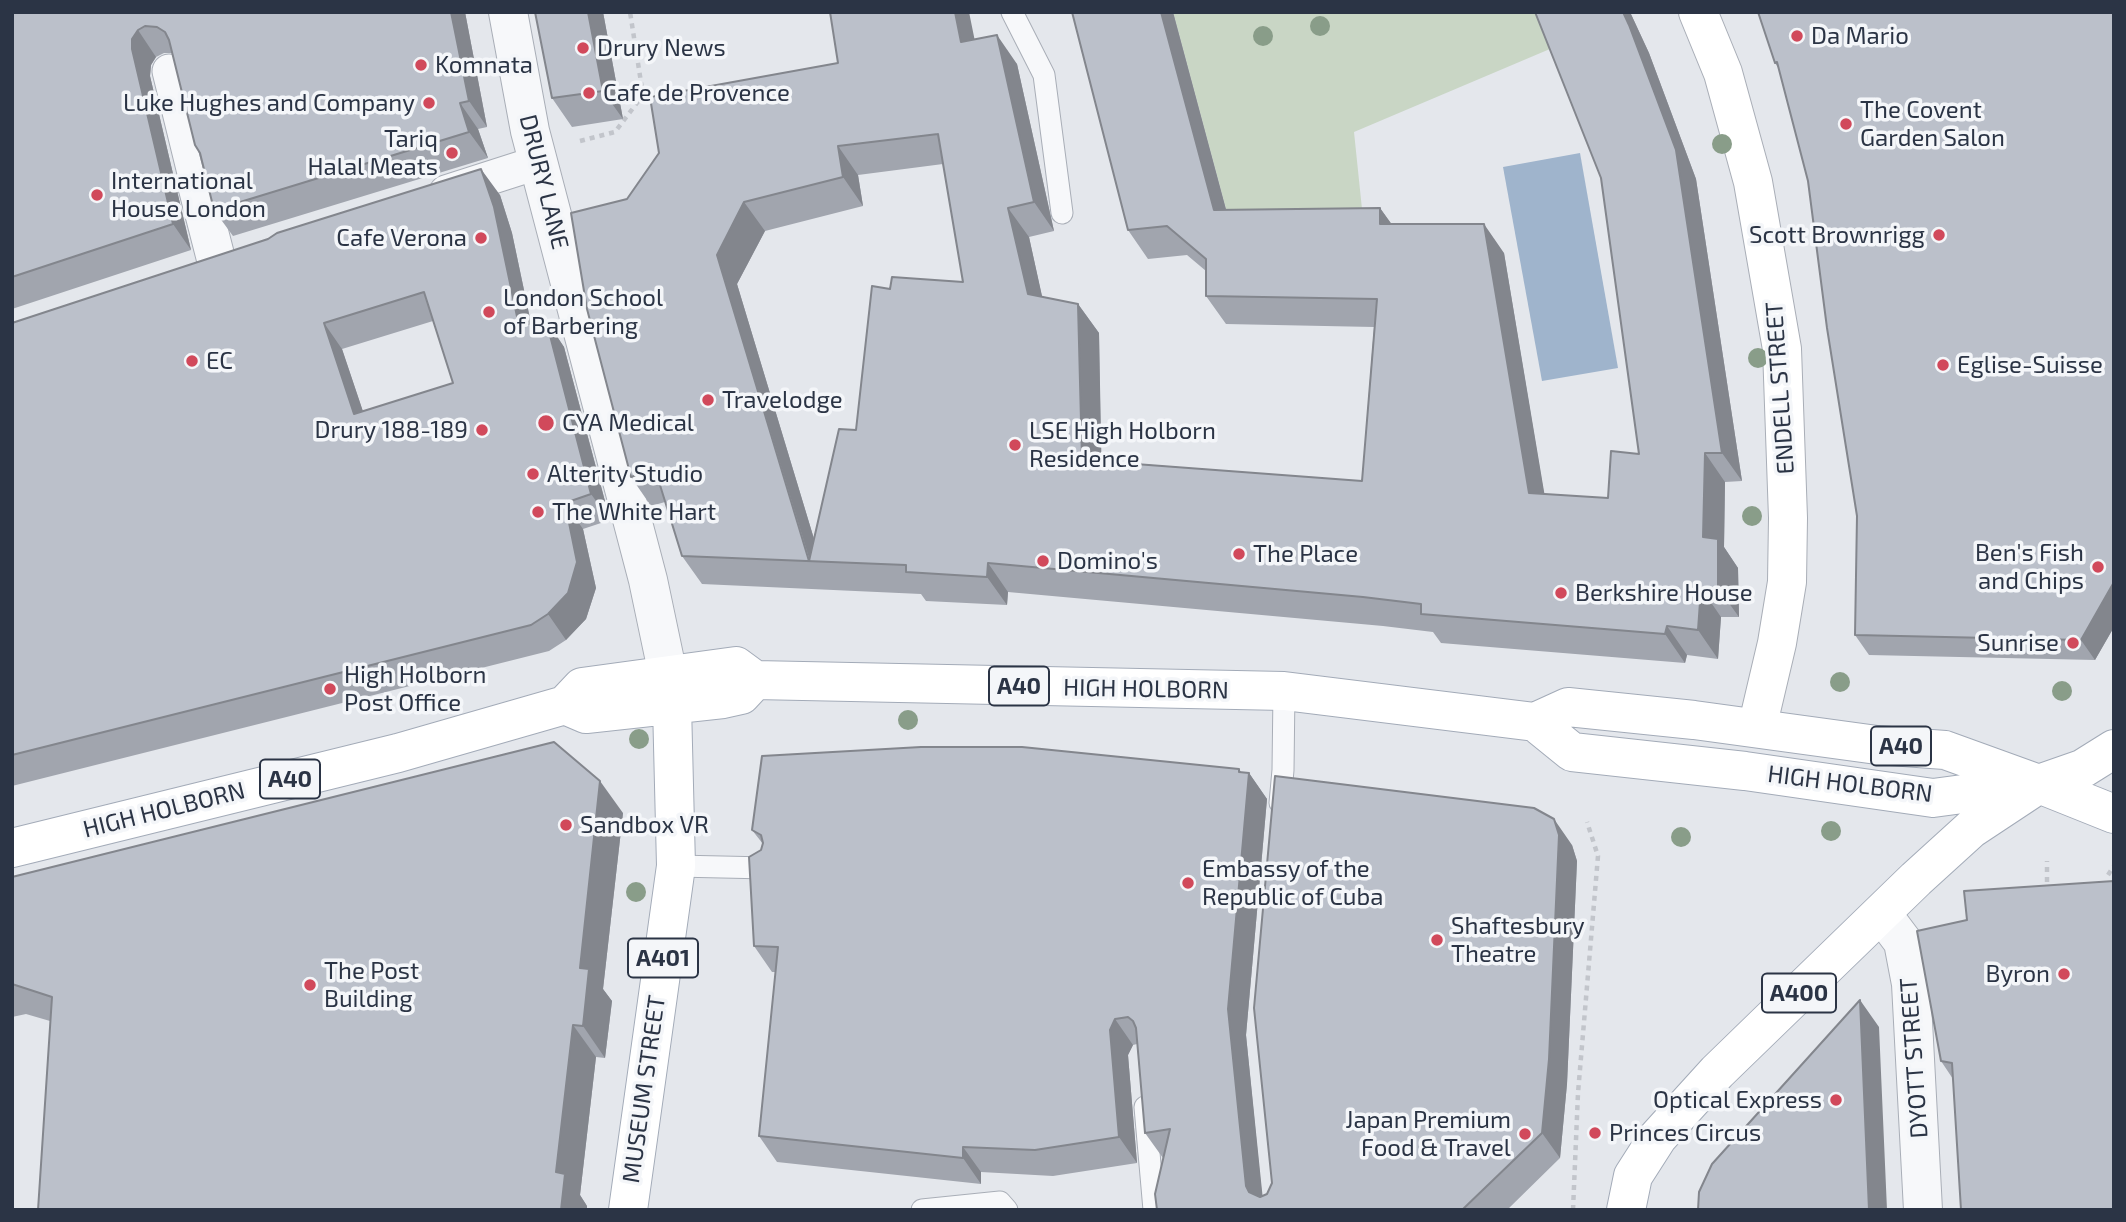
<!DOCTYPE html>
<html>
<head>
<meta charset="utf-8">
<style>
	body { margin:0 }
	#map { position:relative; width:2126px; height:1222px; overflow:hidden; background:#e4e7ec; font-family:"Exo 2",sans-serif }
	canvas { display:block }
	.frame { position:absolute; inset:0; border:14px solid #2b3445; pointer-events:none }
</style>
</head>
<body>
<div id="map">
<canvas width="2126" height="1222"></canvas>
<div class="frame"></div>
</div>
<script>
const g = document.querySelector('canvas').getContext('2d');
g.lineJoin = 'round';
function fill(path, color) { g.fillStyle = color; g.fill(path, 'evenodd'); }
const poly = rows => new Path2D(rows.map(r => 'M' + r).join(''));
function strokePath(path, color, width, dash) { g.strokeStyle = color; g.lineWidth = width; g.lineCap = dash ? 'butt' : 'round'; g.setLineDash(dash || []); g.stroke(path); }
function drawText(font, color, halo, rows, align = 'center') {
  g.font = font + ' "Exo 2",sans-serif'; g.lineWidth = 7; g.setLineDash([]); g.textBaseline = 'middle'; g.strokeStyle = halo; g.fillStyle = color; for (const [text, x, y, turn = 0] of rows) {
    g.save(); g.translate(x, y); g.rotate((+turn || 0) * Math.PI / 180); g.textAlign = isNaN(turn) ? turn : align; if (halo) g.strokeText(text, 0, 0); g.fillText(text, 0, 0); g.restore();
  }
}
fill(poly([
	[1173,12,1543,12,1557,46,1354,132,1365,238,1234,239]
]), '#c9d6c5');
fill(poly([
	[1580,153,1618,368,1542,381,1503,167]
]), '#9fb4cc');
const service = poly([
	[1012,12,1044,75,1062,213],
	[1280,803,1283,770,1284,691],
	[676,866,768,868],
	[1145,1107,1154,1210],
	[922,1210,1000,1202,1007,1210]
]);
const pedestrian = poly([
	[169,71,197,185],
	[446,192,527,166]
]);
const minor = poly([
	[508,12,530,131,648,580,668,675,672,705],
	[197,185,217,263],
	[1882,914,1903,942,1911,984,1923,1210]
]);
const secondary = poly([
	[1698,12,1723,73,1753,182,1782,349,1788,518,1787,582,1777,643,1757,728]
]);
const primary = poly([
	[565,705,586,714,723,699,741,695,755,680],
	[1535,722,1572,752,1745,771,1933,798,2030,785],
	[12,848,398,753,565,705,582,687,736,666,755,680,1284,691,1535,722,1568,707,1694,720,1877,745,1945,750,2039,784,2114,814],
	[628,1210,676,866,672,705],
	[1626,1210,1633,1176,1658,1137,1717,1072,1916,879,1971,829,2039,784,2082,769,2114,749]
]);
strokePath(service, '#a9aeb7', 23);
strokePath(pedestrian, '#a9aeb7', 35);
strokePath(minor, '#a9aeb7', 40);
strokePath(secondary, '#a9aeb7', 40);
strokePath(primary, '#a3abb8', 40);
strokePath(poly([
	[580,141,615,132,643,95,630,12],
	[2108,875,2114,866],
	[2047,882,2047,861],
	[1573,1210,1578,1093,1598,856,1587,822]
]), '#c2c5cb', 4.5, [5, 5]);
strokePath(service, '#f7f8fa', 21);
strokePath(pedestrian, '#f7f8fa', 33);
strokePath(minor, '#f7f8fa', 38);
strokePath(secondary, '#fff', 38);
strokePath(primary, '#fff', 38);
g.fillStyle = '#899d89';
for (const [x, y] of [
	[1320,26],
	[1263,36],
	[1722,144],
	[1758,358],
	[1752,516],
	[1840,682],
	[2062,691],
	[908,720],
	[639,739],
	[1831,831],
	[1681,837],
	[636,892]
]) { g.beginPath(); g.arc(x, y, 10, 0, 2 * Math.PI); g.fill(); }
fill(poly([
	[12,12,465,12,487,127,478,129,488,158,233,236,214,210,172,53,164,53,156,57,151,65,150,76,191,250,12,309],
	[603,12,623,119,572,127,552,98],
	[1072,12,1173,12,1226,210,1380,208,1391,224,1504,253,1544,494,1608,498,1639,454,1601,178,1535,12,1630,12,1649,53,1696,179,1742,481,1725,482,1724,547,1738,568,1739,617,1721,617,1718,659,1687,655,1685,663,1441,643,1433,632,1383,626,1008,592,1007,605,926,601,921,594,702,584,682,556,665,502,651,506,631,477,627,199,838,63,975,39,1017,64,1054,231,1029,237,1042,297,1078,304,1099,333,1101,461,1362,481,1374,327,1226,324,1206,296,1206,271,1187,255,1148,259,1128,230],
	[943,164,963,282,890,289,856,430,814,539,737,284,765,231,863,206,858,175],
	[2114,12,2114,627,2095,660,1869,655,1855,635,1857,516,1808,181,1779,69,1775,63],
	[500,195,512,233,531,323,546,320,564,347,610,520,583,529,596,588,586,619,566,640,549,651,12,786,12,323],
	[433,321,453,383,363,412,342,349],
	[1241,772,1249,773,1267,799,1246,1035,1262,1196,1267,1194,1572,845,1577,861,1567,1084,1560,1158,1507,1210,1157,1210,1163,1158,1145,1133,1137,1044,1133,1045,1128,1055,1137,1163,1053,1176,981,1172,981,1184,777,1162,759,1136,776,972,772,972,754,946,761,850,763,844,752,830],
	[623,813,603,989,612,1001,605,1058,596,1057,580,1195,587,1206,50,1021,26,1014,12,1017,12,877],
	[2114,881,1953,1079,1941,1061,1967,920]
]), '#a1a5ae');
fill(poly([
	[451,12,465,12,487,127,469,101],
	[588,12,603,12,623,119,603,91],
	[955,12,969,12,981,71,961,42],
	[1161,12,1173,12,1234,239,1214,210],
	[1623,12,1630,12,1649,53,1696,179,1742,481,1722,453],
	[138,30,156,57,151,65,150,76,191,250,173,224,132,49,132,39],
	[997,35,1017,64,1054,231,1034,202],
	[460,103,478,129,488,158,469,132],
	[838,146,858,175,863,206,843,177],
	[481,169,500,195,512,233,537,352,519,326],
	[744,202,765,231,737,284,821,562,810,561,717,255],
	[1008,208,1029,237,1048,323,1028,294],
	[1380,208,1401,237,1380,224],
	[1484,224,1504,253,1549,521,1529,493],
	[1078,304,1099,333,1102,488,1082,460],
	[546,320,564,347,610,520,591,494],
	[324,323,342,349,373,441,354,414],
	[1705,453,1725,482,1724,547,1738,568,1739,617,1718,588,1703,537],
	[565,503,583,529,596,588,586,619,566,640,548,614],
	[988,563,1008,592,1007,605,987,577],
	[2114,582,2114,627,2095,660,2081,640],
	[1701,588,1721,617,1718,659,1698,630],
	[1667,626,1687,655,1685,663,1665,634],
	[1239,769,1248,782,1249,773,1267,799,1246,1035,1264,1210,1249,1192,1246,1186,1228,1009],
	[600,781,623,813,603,989,612,1001,605,1058,583,1026,580,968],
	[1554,819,1572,845,1577,861,1567,1084,1560,1158,1542,1133],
	[1860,1000,1879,1027,1887,1210,1869,1210],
	[1115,1019,1133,1045,1128,1055,1137,1163,1119,1137,1110,1030],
	[573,1025,596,1057,580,1195,587,1206,587,1210,561,1210,556,1172],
	[963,1147,981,1172,981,1184,963,1158]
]), '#83868d');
const building = poly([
	[12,12,451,12,469,101,460,103,469,132,214,210,200,153,195,145,169,40,165,32,157,27,145,26,138,30,132,39,132,49,173,224,12,277,12,12],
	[535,12,588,12,603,91,552,98,535,12],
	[830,12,955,12,961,42,997,35,1034,202,1008,208,1028,294,1078,304,1082,460,1362,481,1377,299,1206,296,1206,259,1167,226,1128,230,1072,12,1161,12,1214,210,1380,208,1380,224,1484,224,1529,493,1608,498,1611,451,1639,454,1601,178,1535,12,1623,12,1629,25,1676,150,1722,453,1705,453,1703,537,1718,539,1718,588,1701,588,1698,630,1667,626,1665,634,1421,614,1421,604,1363,597,988,563,987,577,906,572,906,565,682,556,655,469,631,477,587,309,571,213,627,199,659,153,650,97,838,63,830,12],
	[938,134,963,282,892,277,890,289,872,286,856,430,839,429,809,561,717,255,744,202,843,177,838,146,938,134],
	[1758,12,2114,12,2114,582,2081,640,1855,635,1857,516,1827,328,1808,181,1777,62,1775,63,1758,12],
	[481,169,494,207,519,326,546,320,591,494,565,503,577,562,568,593,548,614,531,625,12,755,12,323,268,239,277,233,481,169],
	[424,292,453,383,354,414,324,323,424,292],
	[554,742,600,781,580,968,589,969,583,1026,573,1025,556,1172,565,1174,561,1210,38,1210,52,997,12,984,12,877,554,742],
	[921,747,1022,747,1239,769,1239,772,1249,773,1228,1009,1246,1186,1249,1192,1260,1197,1267,1194,1272,1183,1254,1008,1275,776,1534,808,1554,819,1559,835,1549,1059,1542,1133,1462,1210,1157,1210,1155,1194,1170,1129,1145,1133,1136,1028,1133,1021,1128,1017,1115,1019,1110,1030,1119,1137,1035,1150,963,1147,963,1158,759,1136,778,947,754,946,749,857,761,850,763,843,761,835,752,830,762,756,921,747],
	[2114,881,2114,1210,1961,1210,1952,1063,1941,1061,1917,931,1967,920,1964,891,2114,881],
	[1860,1000,1869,1210,1698,1210,1699,1192,1712,1164,1860,1000]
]);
fill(building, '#bbc0ca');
strokePath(building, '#83868d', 2);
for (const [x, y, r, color] of [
	[1797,36,7,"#d1495b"],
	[583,48,7,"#d1495b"],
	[421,65,7,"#d1495b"],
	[589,93,7,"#d1495b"],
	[429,103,7,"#d1495b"],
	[1846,124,7,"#d1495b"],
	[452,153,7,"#d1495b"],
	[97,195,7,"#d1495b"],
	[1939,235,7,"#d1495b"],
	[481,238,7,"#d1495b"],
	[489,312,7,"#d1495b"],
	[192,361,7,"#d1495b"],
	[1943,365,7,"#d1495b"],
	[708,400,7,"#d1495b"],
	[546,423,9,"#d1495b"],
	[482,430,7,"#d1495b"],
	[1015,445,7,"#d1495b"],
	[533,474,7,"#d1495b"],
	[538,512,7,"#d1495b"],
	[1239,554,7,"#d1495b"],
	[1043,561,7,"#d1495b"],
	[2098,567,7,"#d1495b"],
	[1561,593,7,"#d1495b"],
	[2073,643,7,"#d1495b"],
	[330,689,7,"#d1495b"],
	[566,825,7,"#d1495b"],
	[1188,883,7,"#d1495b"],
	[1437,940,7,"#d1495b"],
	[2064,974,7,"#d1495b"],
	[310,985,7,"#d1495b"],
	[1836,1100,7,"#d1495b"],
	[1595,1133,7,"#d1495b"],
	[1525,1134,7,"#d1495b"]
]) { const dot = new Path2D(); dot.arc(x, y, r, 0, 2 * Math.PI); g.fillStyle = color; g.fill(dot); strokePath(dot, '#f4f6f9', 2.5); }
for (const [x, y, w] of [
	[1019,686,60],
	[1901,746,60],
	[290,779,60],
	[663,958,70],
	[1799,993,74]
]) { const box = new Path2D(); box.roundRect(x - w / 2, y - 19.5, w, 39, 5); g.fillStyle = '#f4f6f9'; g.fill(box); strokePath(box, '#2b3445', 2); }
drawText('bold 23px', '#2b3445', null, [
	["A40",1019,686],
	["A40",1901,746],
	["A40",290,779],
	["A401",663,958],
	["A400",1799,993]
]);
drawText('24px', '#2b3445', '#f4f6f9', [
	["Da Mario",1811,36],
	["Drury News",597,48],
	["Komnata",435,65],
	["Cafe de Provence",603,93],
	["Luke Hughes and Company",415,103,"right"],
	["The Covent",1860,110],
	["Garden Salon",1860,138],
	["Tariq",438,139,"right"],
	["Halal Meats",438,167,"right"],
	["International",111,181],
	["House London",111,209],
	["Scott Brownrigg",1925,235,"right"],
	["Cafe Verona",467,238,"right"],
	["London School",503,298],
	["of Barbering",503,326],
	["EC",206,361],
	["Eglise-Suisse",1957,365],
	["Travelodge",722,400],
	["CYA Medical",562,423],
	["Drury 188-189",468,430,"right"],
	["LSE High Holborn",1029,431],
	["Residence",1029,459],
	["Alterity Studio",547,474],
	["The White Hart",552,512],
	["Ben's Fish",2084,553,"right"],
	["and Chips",2084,581,"right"],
	["The Place",1253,554],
	["Domino's",1057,561],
	["Berkshire House",1575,593],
	["Sunrise",2059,643,"right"],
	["High Holborn",344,675],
	["Post Office",344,703],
	["Sandbox VR",580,825],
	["Embassy of the",1202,869],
	["Republic of Cuba",1202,897],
	["Shaftesbury",1451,926],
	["Theatre",1451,954],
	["The Post",324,971],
	["Building",324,999],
	["Byron",2050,974,"right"],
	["Optical Express",1822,1100,"right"],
	["Japan Premium",1511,1120,"right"],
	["Food & Travel",1511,1148,"right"],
	["Princes Circus",1609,1133]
], 'left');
drawText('24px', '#2b3445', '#f4f6f9', [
	["DRURY LANE",544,182,76],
	["ENDELL STREET",1780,388,-94],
	["HIGH HOLBORN",1146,689,1],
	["HIGH HOLBORN",1850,784,7],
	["HIGH HOLBORN",164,810,-14],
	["DYOTT STREET",1914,1058,-94],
	["MUSEUM STREET",644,1089,-82]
]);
</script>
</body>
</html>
